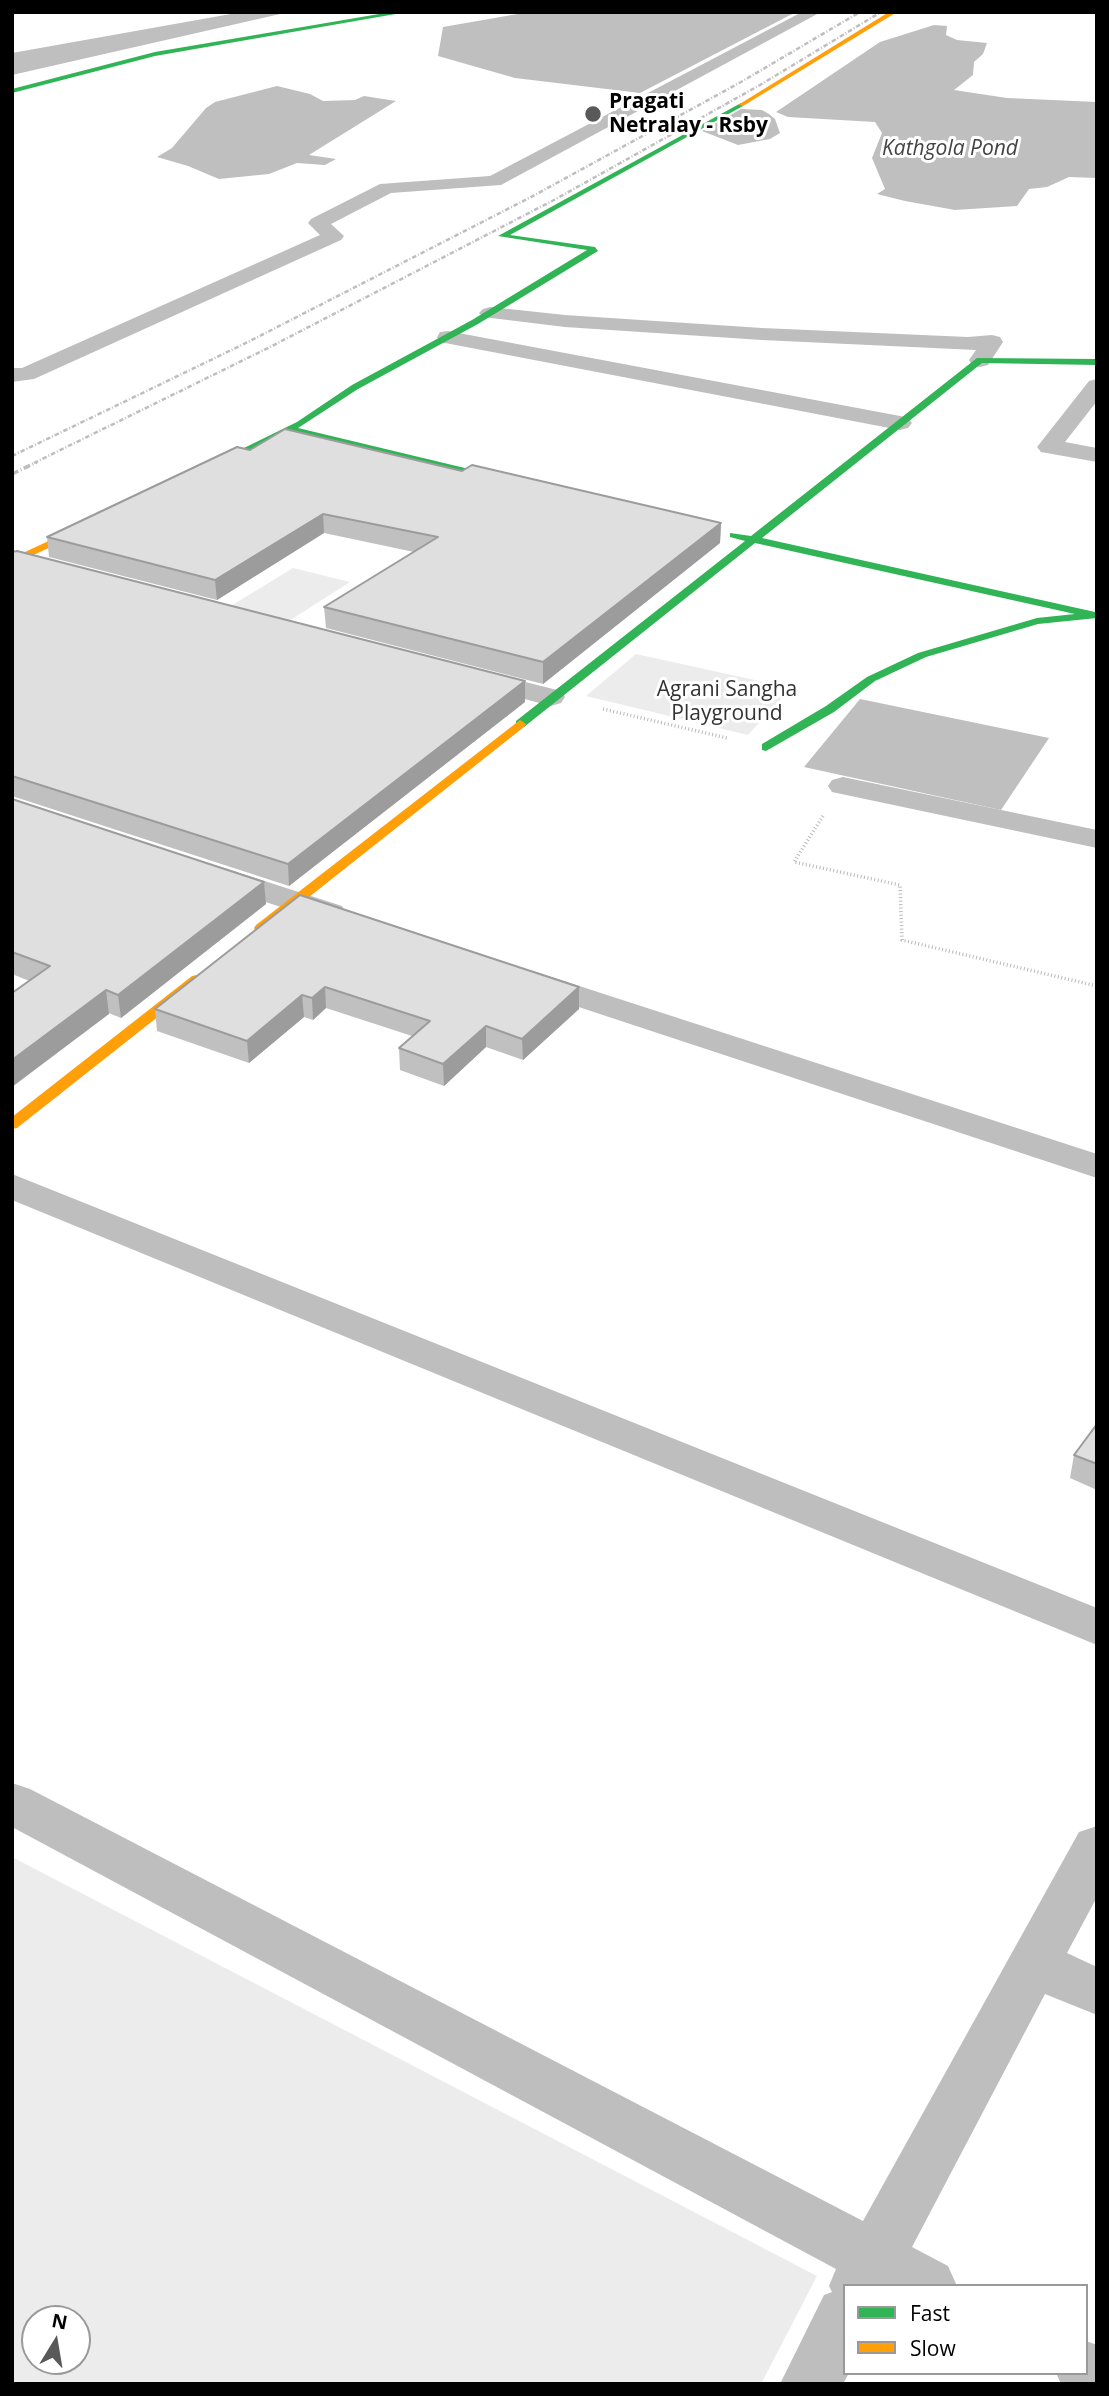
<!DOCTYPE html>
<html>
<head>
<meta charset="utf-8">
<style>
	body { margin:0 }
	#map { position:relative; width:1109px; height:2396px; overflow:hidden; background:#fff; font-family:"Open Sans",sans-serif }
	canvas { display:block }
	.frame { position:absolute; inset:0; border:14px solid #000; pointer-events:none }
	.legend { position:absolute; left:843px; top:2284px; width:245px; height:91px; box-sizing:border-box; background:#fff; border:2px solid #999; margin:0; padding:9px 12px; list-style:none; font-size:21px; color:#000 }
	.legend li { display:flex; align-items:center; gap:14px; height:35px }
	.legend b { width:35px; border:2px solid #999 }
	.north { position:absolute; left:21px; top:2305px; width:70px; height:70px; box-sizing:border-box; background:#fff; border:2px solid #999; border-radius:50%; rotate:11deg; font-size:19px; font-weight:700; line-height:28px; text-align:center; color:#000 }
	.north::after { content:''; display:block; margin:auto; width:24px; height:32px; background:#595959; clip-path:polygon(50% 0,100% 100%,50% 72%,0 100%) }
</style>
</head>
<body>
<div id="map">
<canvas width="1109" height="2396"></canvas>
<div class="frame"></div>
<ul class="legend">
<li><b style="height:9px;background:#30b455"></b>Fast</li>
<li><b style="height:9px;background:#ff9f0a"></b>Slow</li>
</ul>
<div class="north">N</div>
</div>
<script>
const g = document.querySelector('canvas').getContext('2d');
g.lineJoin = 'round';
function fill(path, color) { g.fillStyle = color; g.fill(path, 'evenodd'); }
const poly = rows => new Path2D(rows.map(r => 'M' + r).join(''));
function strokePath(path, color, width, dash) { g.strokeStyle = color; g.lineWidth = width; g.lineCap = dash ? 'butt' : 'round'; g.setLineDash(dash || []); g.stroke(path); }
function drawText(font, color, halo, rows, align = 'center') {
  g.font = font + ' "Open Sans",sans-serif'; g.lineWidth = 6; g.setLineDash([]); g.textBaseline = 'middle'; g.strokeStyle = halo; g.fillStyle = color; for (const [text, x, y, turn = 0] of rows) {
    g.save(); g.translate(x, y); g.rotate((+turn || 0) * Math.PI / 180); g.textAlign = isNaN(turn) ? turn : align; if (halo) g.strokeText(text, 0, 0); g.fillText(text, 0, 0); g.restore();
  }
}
fill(poly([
	[293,568,350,582,278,628,221,612],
	[636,654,791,688,748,735,586,696],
	[12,1857,817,2276,761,2384,12,2384],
	[35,2319,77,2319,77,2361,35,2361]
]), '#ececec');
fill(poly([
	[242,12,289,12,12,75,12,53],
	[529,12,796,12,640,93,515,78,438,56,443,27],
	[934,25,947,26,946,35,957,40,987,43,983,54,974,62,973,75,954,90,1007,98,1097,102,1097,178,1069,177,1047,187,1029,189,1017,206,955,210,905,201,877,194,885,189,872,158,882,133,875,122,788,117,776,112,880,42],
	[277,86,310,94,323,101,355,100,364,96,396,101,309,155,336,159,325,165,297,163,269,174,219,179,188,166,157,157,172,148,206,108,215,102],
	[741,109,762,110,769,114,775,119,780,133,770,139,738,145,702,131],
	[860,699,1049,738,1001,810,804,767]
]), '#bfbfbf');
strokePath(poly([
	[603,709,727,738],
	[823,816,794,862,900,885,902,940,1097,986]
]), '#b9b9b9', 3.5, [1, 2.5]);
fill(poly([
	[802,12,821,12,501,185,391,193,331,224,344,236,341,240,34,379,12,382,12,368,22,368,320,235,308,223,311,219,380,184,490,176,802,12],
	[490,307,565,315,762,328,968,337,992,335,1000,337,1003,342,988,365,980,367,972,365,969,360,976,350,762,340,565,327,483,317,479,313,483,309,490,307],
	[448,331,900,416,908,418,912,423,908,428,900,430,440,342,437,337,440,332,448,331],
	[1097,379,1097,401,1065,442,1097,448,1097,462,1041,452,1037,447,1041,442,1089,381,1097,379],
	[474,669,561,691,565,697,561,703,551,706,464,683,460,677,464,671,474,669],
	[843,777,1097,830,1097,848,832,792,828,786,832,780,843,777],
	[215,865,342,906,346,913,342,920,330,923,204,882,199,875,204,868,215,865],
	[530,970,1097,1154,1097,1178,518,987,513,980,518,973,530,970],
	[12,1174,1097,1608,1097,1645,12,1200,12,1174],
	[12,1783,30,1789,863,2221,1079,1832,1097,1826,1097,1897,1067,1953,1097,1967,1097,2015,1045,1994,912,2247,948,2266,957,2286,845,2286,845,2373,849,2373,843,2384,780,2384,824,2295,832,2292,829,2286,836,2269,12,1827,12,1783],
	[1086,2341,1097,2345,1097,2384,1061,2384,1056,2373,1086,2373,1086,2341]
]), '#bebebe');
fill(poly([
	[391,12,407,12,155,56,12,93,12,89,155,52,391,12],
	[741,103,743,106,510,235,595,247,598,251,478,324,358,389,298,428,519,481,519,485,290,432,204,474,195,472,297,422,352,385,472,320,587,250,498,236,741,103],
	[977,358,1097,359,1097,365,982,363,762,538,1095,612,1097,618,1038,624,926,657,875,681,834,712,766,751,762,750,762,744,826,706,867,677,918,653,1037,618,1075,614,755,543,524,727,516,727,516,721,745,541,730,537,730,533,751,536,977,358]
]), '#30b455');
fill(poly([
	[889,12,897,12,743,106,738,105,889,12],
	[96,519,100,520,100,524,12,565,12,558,96,519],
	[520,720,526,724,524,727,266,931,256,931,254,928,256,925,520,720],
	[197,975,204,979,202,982,17,1128,12,1129,12,1117,192,976,197,975]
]), '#ff9f0a');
strokePath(poly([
	[12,456,248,342,533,196,741,82,860,12],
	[34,463,270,347,554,200,760,85,881,12]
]), '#bebebe', 2.5, [4.5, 2, 1, 2]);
strokePath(poly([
	[12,474,37,462]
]), '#bebebe', 3.5, [7, 2.5, 1, 2.5]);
fill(poly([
	[250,450,462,471,721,523,720,543,543,684,326,628,324,607,414,552,324,533,217,600,49,557,47,537],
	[12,552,525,681,525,702,289,886,12,796],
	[12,799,264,882,266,904,121,1018,12,974],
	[300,895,579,1009,523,1060,486,1047,444,1086,400,1070,399,1048,412,1036,326,1008,313,1020,304,1017,249,1063,157,1031,155,1009],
	[1097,1424,1097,1490,1070,1478,1074,1455]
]), '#c0c0c0');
fill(poly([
	[323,514,324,533,217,600,215,580],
	[721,523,720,543,543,684,543,662],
	[525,681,525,702,289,886,288,864],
	[264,882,266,904,121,1018,118,995],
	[325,987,326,1008,313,1020,312,998],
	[579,987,579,1009,523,1060,522,1039],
	[106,990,109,1014,12,1087,12,1060],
	[302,995,304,1017,249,1063,247,1041],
	[486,1026,486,1047,444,1086,443,1064]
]), '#9c9c9c');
const building = poly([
	[285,429,462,471,472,465,721,523,543,662,324,607,438,537,323,514,215,580,47,537,237,447,250,450,285,429],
	[17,551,525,681,288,864,12,776,12,552,17,551],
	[12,799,264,882,118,995,106,990,12,1060,12,993,50,966,12,952,12,799],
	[300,895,579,987,522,1039,486,1026,443,1064,399,1048,430,1021,325,987,312,998,302,995,247,1041,155,1009,300,895],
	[1097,1424,1097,1464,1074,1455,1097,1424]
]);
fill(building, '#dfdfdf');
strokePath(building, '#9c9c9c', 2);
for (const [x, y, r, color] of [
	[593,114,9,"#595959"]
]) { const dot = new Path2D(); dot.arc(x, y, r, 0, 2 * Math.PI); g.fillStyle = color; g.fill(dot); strokePath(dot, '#fff', 2.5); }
drawText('bold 21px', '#000', '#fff', [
	["Pragati",609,102],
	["Netralay - Rsby",609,126]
], 'left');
drawText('italic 21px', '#444', '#fff', [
	["Kathgola Pond",950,149]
]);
drawText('21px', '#333', '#fff', [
	["Agrani Sangha",727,690],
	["Playground",727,714]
]);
</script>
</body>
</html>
